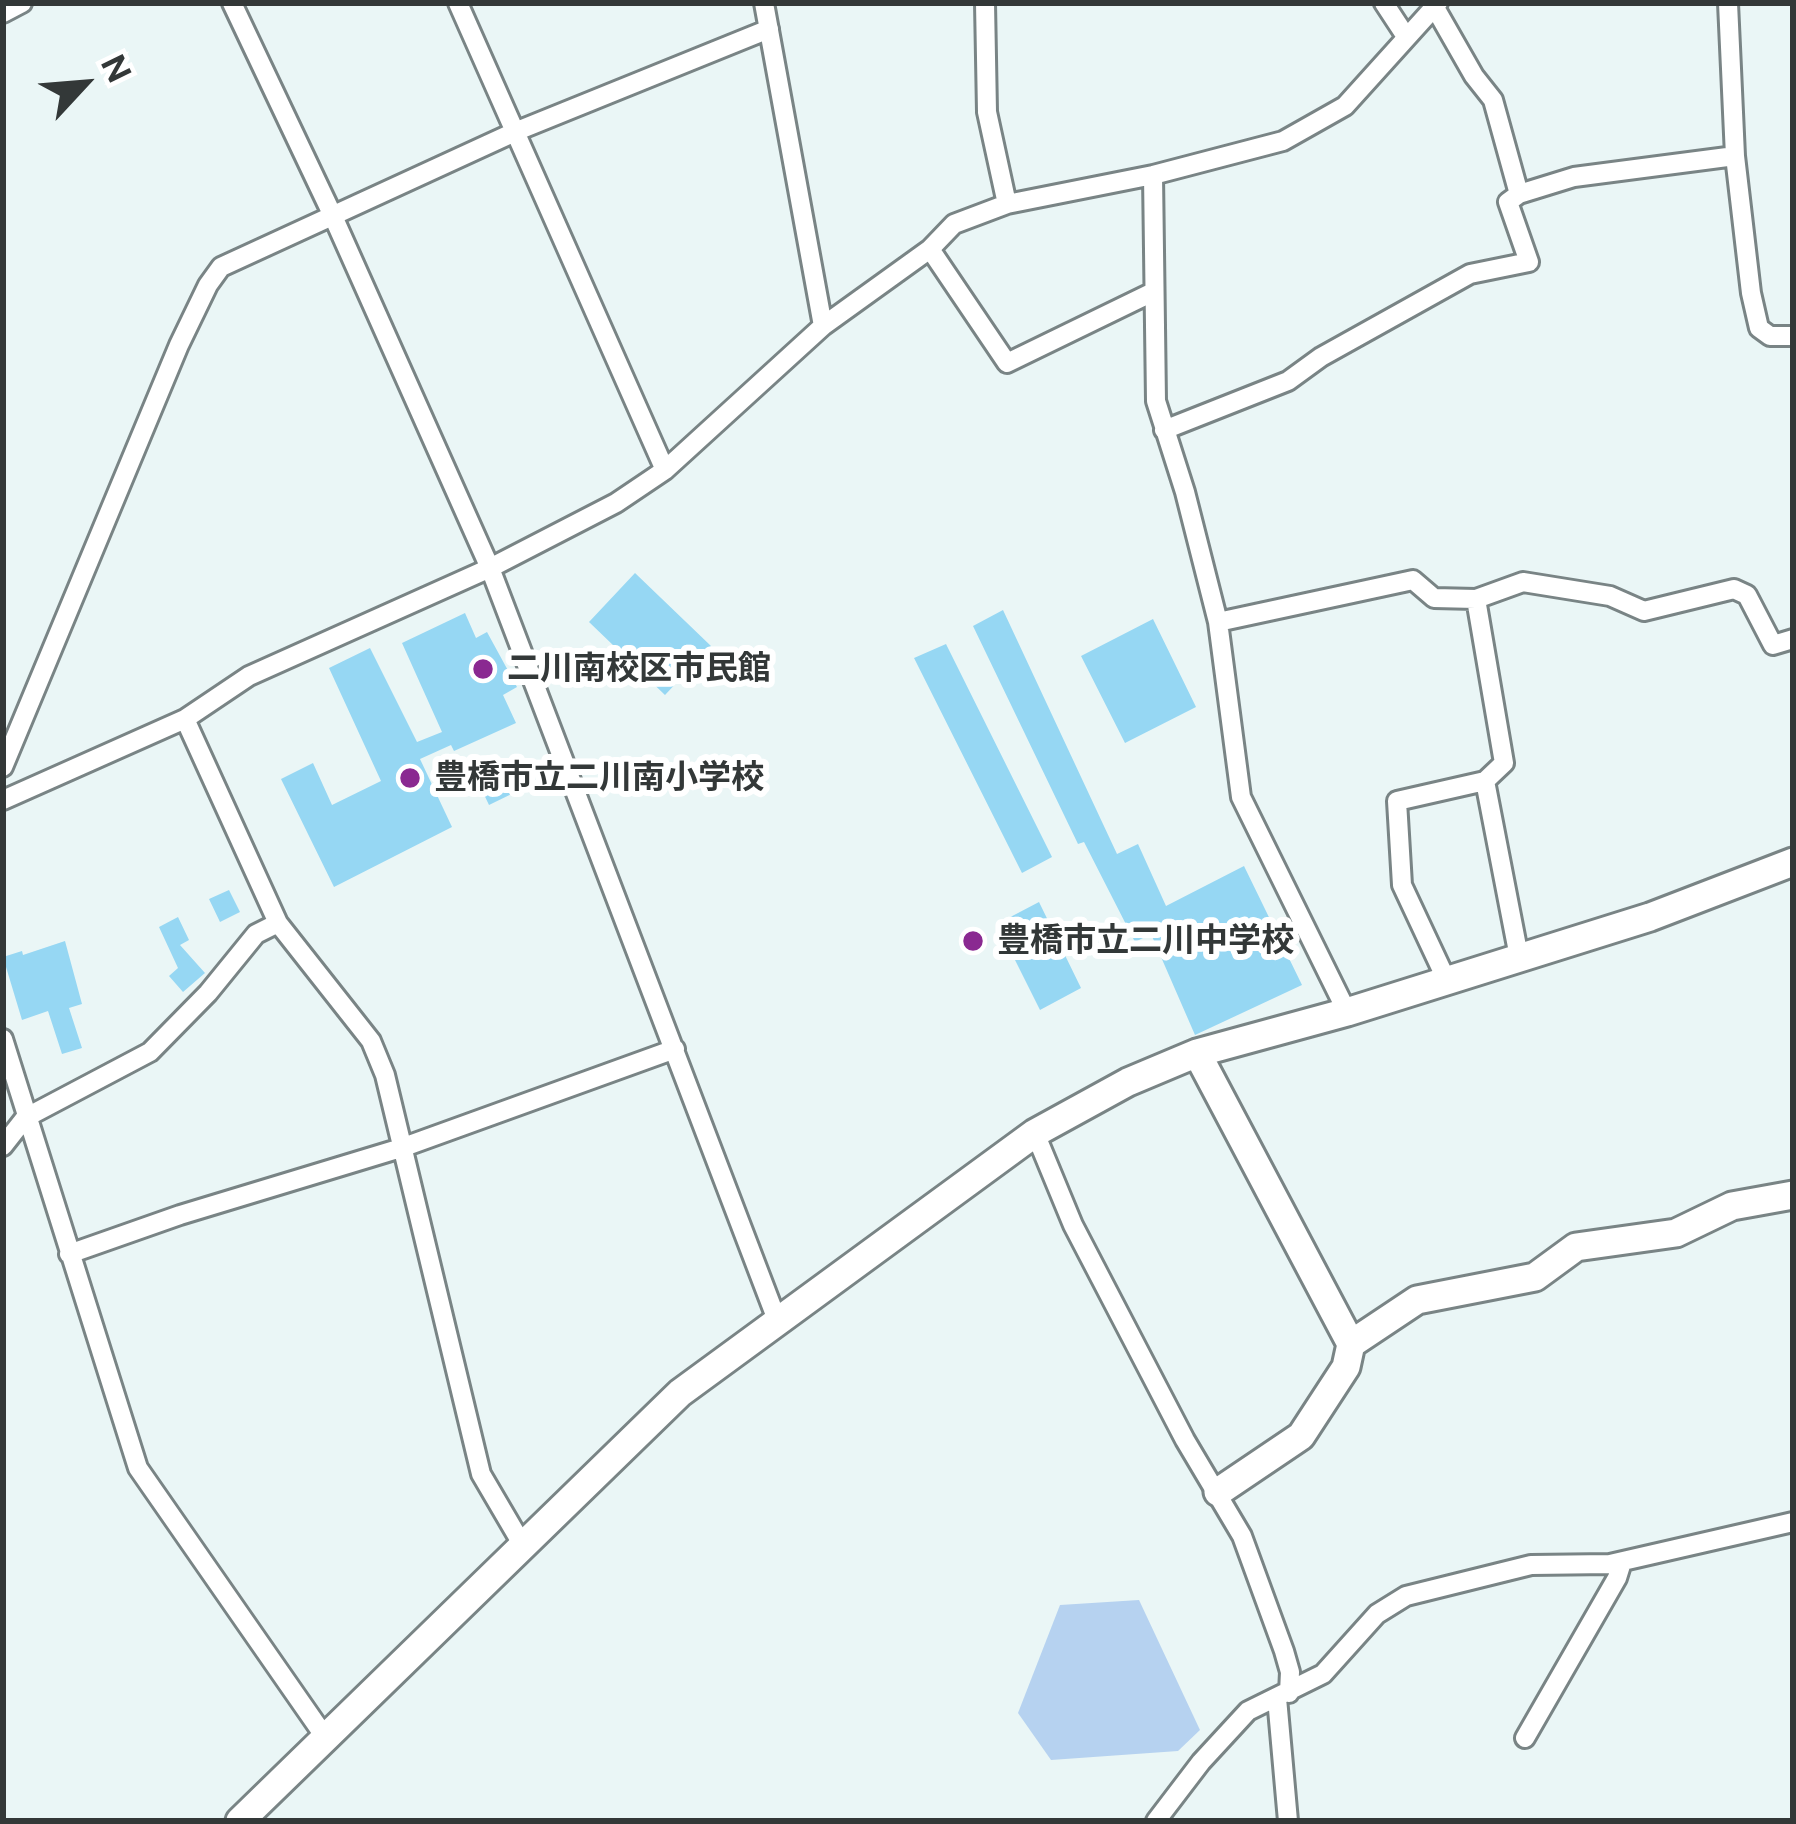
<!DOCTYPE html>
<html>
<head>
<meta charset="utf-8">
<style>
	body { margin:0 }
	#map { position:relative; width:1796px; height:1824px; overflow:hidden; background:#eaf6f6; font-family:"Public Sans",sans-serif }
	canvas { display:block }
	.frame { position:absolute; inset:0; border:6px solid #333838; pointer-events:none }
	.north { position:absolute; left:24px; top:24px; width:120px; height:120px; -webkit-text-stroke:9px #fff; paint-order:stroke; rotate:64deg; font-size:33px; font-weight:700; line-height:48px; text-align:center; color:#333838 }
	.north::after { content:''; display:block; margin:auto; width:42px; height:54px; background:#333838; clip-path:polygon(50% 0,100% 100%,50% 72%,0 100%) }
</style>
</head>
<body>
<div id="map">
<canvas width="1796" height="1824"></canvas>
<div class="frame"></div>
<div class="north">N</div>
</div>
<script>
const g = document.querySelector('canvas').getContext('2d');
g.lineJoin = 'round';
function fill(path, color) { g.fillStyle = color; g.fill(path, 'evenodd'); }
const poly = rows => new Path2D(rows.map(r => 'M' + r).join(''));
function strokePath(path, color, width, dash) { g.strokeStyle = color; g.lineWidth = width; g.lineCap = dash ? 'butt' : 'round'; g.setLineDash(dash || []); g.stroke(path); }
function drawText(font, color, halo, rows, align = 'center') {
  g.font = font + ' "Public Sans","Noto Sans JP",sans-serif'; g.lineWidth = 12; g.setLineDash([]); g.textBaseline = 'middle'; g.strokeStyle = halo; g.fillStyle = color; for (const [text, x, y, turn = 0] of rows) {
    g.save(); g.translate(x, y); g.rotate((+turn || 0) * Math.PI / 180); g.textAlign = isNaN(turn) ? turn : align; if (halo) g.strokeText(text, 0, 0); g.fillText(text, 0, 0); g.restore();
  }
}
fill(poly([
	[1139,1600,1200,1730,1178,1751,1051,1760,1018,1713,1060,1605]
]), '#b6d2f0');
fill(poly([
	[635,573,711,646,665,695,589,622],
	[1003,610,1117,854,1138,844,1166,906,1244,866,1302,985,1195,1035,1151,934,1135,942,1084,842,1078,844,973,626],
	[465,613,476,638,487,632,517,687,503,695,516,723,454,751,451,745,420,759,452,827,334,887,281,779,313,763,332,805,381,781,329,668,370,648,417,742,442,732,402,643],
	[1153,619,1196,707,1125,743,1081,656],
	[946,644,1052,857,1022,873,914,658],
	[518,763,528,786,489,805,478,782],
	[229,890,240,912,220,922,209,899],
	[1039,902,1081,988,1040,1010,997,924],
	[178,917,189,940,180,945,205,973,183,992,169,976,178,968,159,927],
	[65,941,82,1004,69,1008,82,1048,62,1054,48,1011,22,1020,3,957,22,951,23,955]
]), '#96d7f3');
const street = poly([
	[232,3,332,214,490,568,777,1320],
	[458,3,665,470],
	[764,3,823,326],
	[985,3,987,112,1007,204],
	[1384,3,1405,35],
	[1728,3,1735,156,1751,293,1759,328,1770,336,1793,336],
	[1434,6,1474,76,1493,100,1519,194],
	[3,13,22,3],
	[1153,175,1156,401,1185,492,1218,622,1241,797,1347,1012],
	[930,249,1007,363,1153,292],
	[1164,430,1288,381,1321,357,1470,274,1529,262,1508,202,1519,194,1574,177,1735,156],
	[1476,599,1504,763,1485,781,1519,957],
	[1218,622,1413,580,1434,598,1476,599,1523,582,1610,596,1644,611,1734,589,1747,595,1773,645,1793,639],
	[185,719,278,923,371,1041,385,1075,481,1474,522,1544],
	[3,767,179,345,208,285,221,267,517,131,769,29],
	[3,800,185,719,249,676,490,568,616,503,665,470,823,326,930,249,954,224,1007,204,1153,175,1283,141,1345,106,1438,3],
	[1446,979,1402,885,1397,801,1485,781],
	[3,1039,138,1468,325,1737],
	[1035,1133,1073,1225,1185,1440,1242,1536,1284,1651,1290,1672,1289,1693],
	[3,1146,25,1118,150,1052,208,993,256,934,278,923],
	[69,1254,180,1215,401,1148,675,1049],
	[1277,1698,1288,1821],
	[1525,1738,1617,1578,1622,1562],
	[1156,1821,1201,1762,1248,1711,1323,1674,1377,1614,1406,1596,1531,1565,1610,1564,1793,1522]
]);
const secondary = poly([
	[1197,1053,1351,1344],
	[1218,1492,1301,1436,1346,1367,1351,1344,1417,1300,1535,1277,1576,1247,1676,1233,1732,1206,1793,1195],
	[240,1821,680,1393,1035,1133,1128,1082,1197,1053,1347,1012,1650,917,1793,862]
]);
strokePath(street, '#798485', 24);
strokePath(secondary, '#798485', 33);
strokePath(street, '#fff', 18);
strokePath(secondary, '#fff', 27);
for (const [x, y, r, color] of [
	[483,669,12,"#8a2991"],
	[410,778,12,"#8a2991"],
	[973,941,12,"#8a2991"]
]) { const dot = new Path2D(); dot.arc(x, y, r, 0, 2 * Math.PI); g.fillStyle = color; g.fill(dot); strokePath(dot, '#fff', 4.5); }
drawText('bold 33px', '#333838', '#fff', [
	["二川南校区市民館",507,669],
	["豊橋市立二川南小学校",434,778],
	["豊橋市立二川中学校",997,941]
], 'left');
</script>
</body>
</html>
